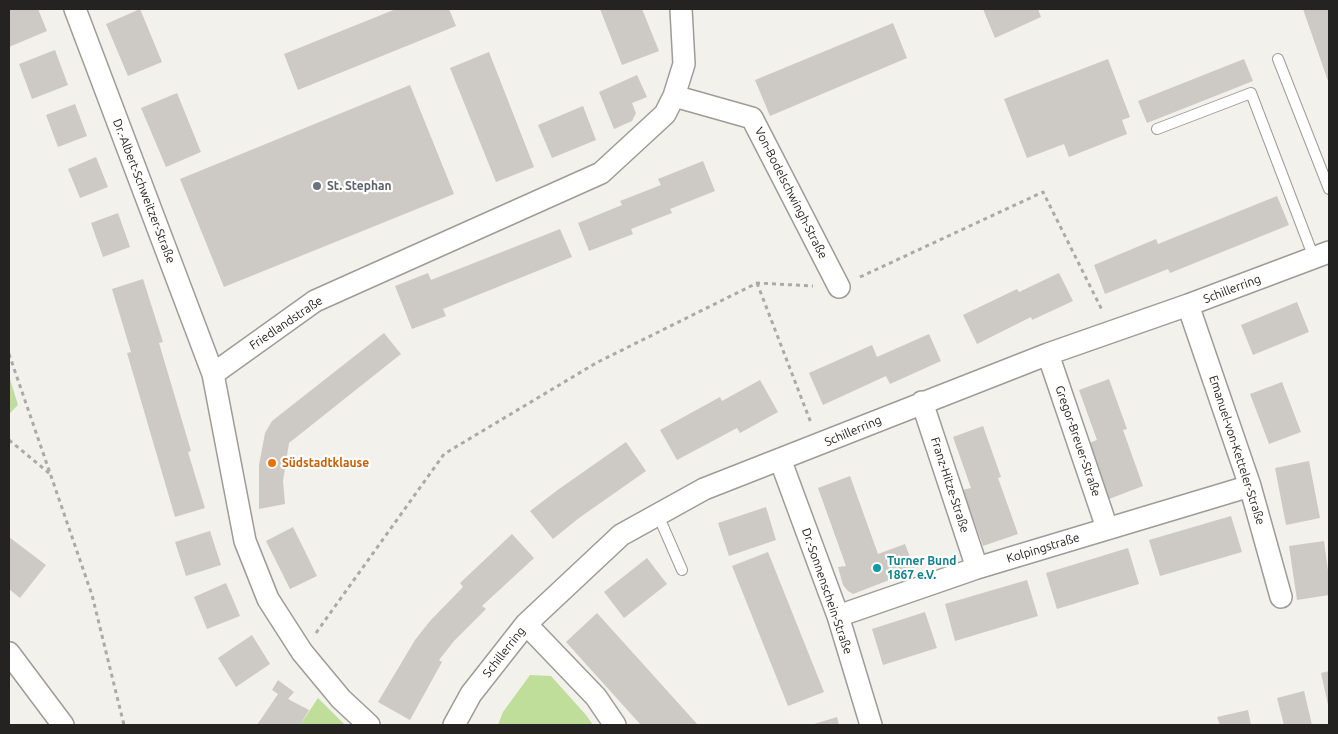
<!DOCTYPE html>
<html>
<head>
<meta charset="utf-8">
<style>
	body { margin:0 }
	#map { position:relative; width:1338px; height:734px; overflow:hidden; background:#f3f1eb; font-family:Ubuntu,sans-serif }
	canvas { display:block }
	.frame { position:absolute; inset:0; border:10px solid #242321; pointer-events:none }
</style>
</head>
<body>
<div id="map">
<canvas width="1338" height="734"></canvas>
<div class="frame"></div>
</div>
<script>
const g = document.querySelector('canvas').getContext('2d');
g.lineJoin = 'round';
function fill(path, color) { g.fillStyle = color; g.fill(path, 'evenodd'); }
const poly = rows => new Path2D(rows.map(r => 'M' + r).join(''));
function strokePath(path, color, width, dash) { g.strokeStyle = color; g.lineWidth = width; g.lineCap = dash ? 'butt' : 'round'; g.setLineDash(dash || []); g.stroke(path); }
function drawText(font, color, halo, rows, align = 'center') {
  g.font = font + ' Ubuntu,sans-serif'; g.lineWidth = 4.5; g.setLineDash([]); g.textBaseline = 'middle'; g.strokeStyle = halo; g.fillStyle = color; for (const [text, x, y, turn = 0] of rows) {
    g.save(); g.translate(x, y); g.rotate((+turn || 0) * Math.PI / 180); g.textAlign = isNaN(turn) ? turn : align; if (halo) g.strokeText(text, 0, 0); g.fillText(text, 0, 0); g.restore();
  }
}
fill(poly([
	[9,376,18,405,9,414],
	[530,675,551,676,586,715,593,725,498,725,503,712],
	[318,698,345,725,300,725]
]), '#bfde99');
fill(poly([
	[9,9,38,9,47,31,9,47],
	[140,9,162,62,128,76,106,24],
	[396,9,449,9,456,26,298,90,284,54],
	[600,9,642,9,659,51,622,65],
	[983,9,1038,9,1041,17,995,38],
	[1303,9,1329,9,1329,84],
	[893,23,907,58,770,116,755,80],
	[55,50,68,85,32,99,19,64],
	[489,52,534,167,496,182,450,68],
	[1108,59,1130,117,1122,120,1127,134,1069,157,1064,144,1027,158,1004,99],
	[1244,59,1253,81,1147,123,1138,101],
	[637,75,647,97,632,103,636,113,632,121,614,129,599,92],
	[410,85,454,194,224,287,180,179],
	[177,93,201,152,166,167,141,108],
	[75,104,87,136,58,147,46,115],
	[583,106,596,140,552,158,538,125],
	[96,157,108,187,80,198,68,169],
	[703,161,715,191,670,209,672,213,631,229,633,234,589,251,578,223,622,205,620,201,661,185,658,179],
	[1277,196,1289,225,1170,273,1168,269,1105,294,1094,265,1156,239,1158,244],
	[118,213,130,247,103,257,91,223],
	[560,229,572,257,443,309,446,316,412,329,395,286,428,273,431,280],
	[1059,273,1073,301,1032,320,1031,317,977,344,963,315,1017,289,1019,292],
	[143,279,163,342,159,343,191,451,188,452,205,508,175,517,127,353,131,352,112,289],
	[1297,302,1309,332,1253,355,1241,325],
	[384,333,401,354,289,443,283,481,285,504,259,509,259,465,265,433,272,421],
	[929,334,941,361,890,384,886,376,823,405,809,373,872,345,877,357],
	[1109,379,1127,429,1123,430,1143,486,1109,499,1089,443,1097,440,1079,390],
	[760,380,778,412,740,433,737,428,677,460,660,430,720,397,722,401],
	[1282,382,1301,432,1269,444,1250,394],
	[983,426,1001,477,998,478,1018,534,983,546,963,490,971,488,953,437],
	[626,442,646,471,579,518,553,539,530,511,559,489],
	[1309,461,1320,518,1286,525,1275,468],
	[850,476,878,554,905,544,915,570,853,594,848,591,843,585,838,567,846,566,818,488],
	[766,507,776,540,729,556,718,523],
	[1231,516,1242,552,1160,576,1149,540],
	[293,527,317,576,290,589,266,541],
	[210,531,221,565,186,576,175,542],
	[512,534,534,558,482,606,486,609,454,641,439,660,442,662,410,720,378,702,415,640,430,621,463,587,460,583],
	[9,537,46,565,20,598,9,589],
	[1324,541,1329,578,1329,595,1297,600,1289,546],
	[1128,548,1139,584,1057,609,1046,573],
	[768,552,824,692,788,706,732,566],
	[647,558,667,584,624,618,604,592],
	[1027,580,1038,616,955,641,945,604],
	[226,583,240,616,207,629,194,597],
	[925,612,937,648,883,665,872,629],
	[597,613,634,654,698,725,642,725,640,724,566,642],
	[252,635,270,664,236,687,218,658],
	[1329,671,1329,705,1328,705,1321,673],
	[278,680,294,692,288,699,309,710,300,725,257,725,278,694,272,690],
	[1304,691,1312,725,1284,725,1277,698],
	[1248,710,1251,725,1220,725,1217,717],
	[837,717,839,725,811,725]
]), '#cdc9c4');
const service = poly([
	[1278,59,1329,189],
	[1157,129,1251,93,1314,258],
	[658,515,682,570]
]);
const minor = poly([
	[75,9,213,374,245,541,268,599,302,652,341,699,369,725],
	[674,96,752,118,839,287],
	[1188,305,1250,486,1281,597],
	[1048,354,1107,528],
	[213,374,315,301,601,173,665,114,674,96,684,64,681,9],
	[922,402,977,568],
	[780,459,838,616,871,725],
	[838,616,977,568,1250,486],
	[526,624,596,697,615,725],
	[9,653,63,725],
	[454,725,471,694,526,624,621,535,704,489,1048,354,1188,305,1329,252]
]);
strokePath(service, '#9e9c97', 12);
strokePath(minor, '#9e9c97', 24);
strokePath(poly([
	[860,277,1043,192,1103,312],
	[757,283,811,423],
	[9,354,92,595,124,725],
	[9,440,49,473],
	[316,633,444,454,596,363,757,283,813,286]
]), '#abaaa5', 3, [4, 4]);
strokePath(service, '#fff', 10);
strokePath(minor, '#fff', 21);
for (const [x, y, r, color] of [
	[317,186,5,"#6b7280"],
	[272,463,5,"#e8710a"],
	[877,568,5,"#0f9aa8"]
]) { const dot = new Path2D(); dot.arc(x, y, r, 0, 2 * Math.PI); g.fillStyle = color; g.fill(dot); strokePath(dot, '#fffefc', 2); }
drawText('bold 12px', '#5b616d', '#fffefc', [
	["St. Stephan",327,186]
], 'left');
drawText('12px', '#242321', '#fffefc', [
	["Dr.-Albert-Schweitzer-Straße",144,191,69],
	["Von-Bodelschwingh-Straße",791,193,63],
	["Schillerring",1232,289,-21],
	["Friedlandstraße",286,323,-34],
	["Schillerring",853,431,-23],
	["Gregor-Breuer-Straße",1078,441,71],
	["Emanuel-von-Ketteler-Straße",1237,450,72],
	["Franz-Hitze-Straße",950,485,72],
	["Kolpingstraße",1043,548,-17],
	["Dr.-Sonnenschein-Straße",827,591,71],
	["Schillerring",504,652,-52]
]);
drawText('bold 12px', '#c56008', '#fffefc', [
	["Südstadtklause",282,463]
], 'left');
drawText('bold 12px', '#0d838f', '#fffefc', [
	["Turner Bund",887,561],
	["1867 e.V.",887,575]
], 'left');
</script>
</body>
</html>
